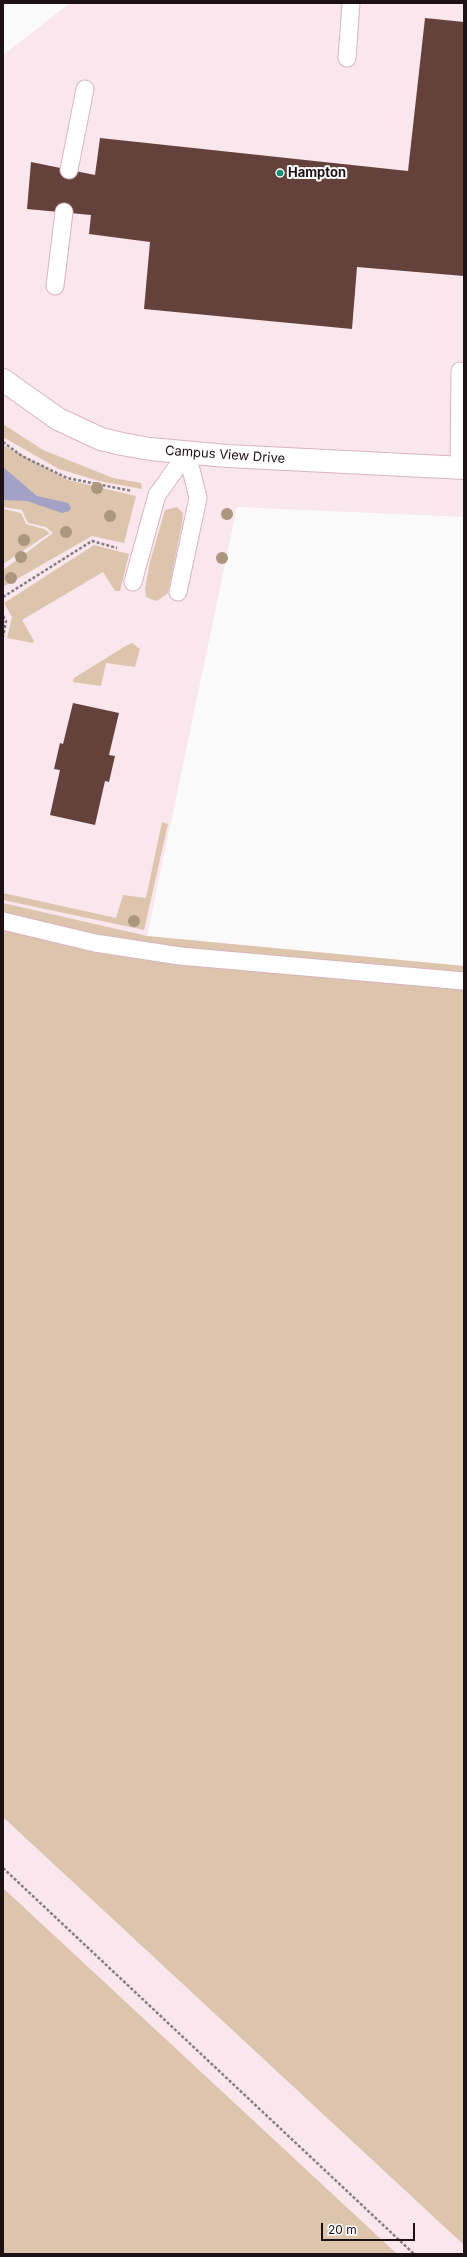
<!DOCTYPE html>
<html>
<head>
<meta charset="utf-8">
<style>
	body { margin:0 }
	#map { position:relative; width:467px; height:2257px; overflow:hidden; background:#fafafa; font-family:Inter,sans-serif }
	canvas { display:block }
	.frame { position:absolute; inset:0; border:4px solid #1e1116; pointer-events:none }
	.scale { position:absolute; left:321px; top:2223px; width:94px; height:18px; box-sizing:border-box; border:2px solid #1e1116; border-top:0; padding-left:5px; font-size:12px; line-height:14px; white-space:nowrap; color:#1e1116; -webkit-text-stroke:3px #fff; paint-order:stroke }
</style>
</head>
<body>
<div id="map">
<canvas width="467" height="2257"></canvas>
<div class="frame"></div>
<div class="scale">20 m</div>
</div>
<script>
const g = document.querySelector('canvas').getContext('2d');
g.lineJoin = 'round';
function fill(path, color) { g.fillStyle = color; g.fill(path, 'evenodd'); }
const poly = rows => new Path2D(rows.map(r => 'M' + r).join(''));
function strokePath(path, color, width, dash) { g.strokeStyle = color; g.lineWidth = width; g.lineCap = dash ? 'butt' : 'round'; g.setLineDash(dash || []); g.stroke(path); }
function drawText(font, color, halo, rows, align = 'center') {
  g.font = font + ' Inter,sans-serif'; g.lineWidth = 4; g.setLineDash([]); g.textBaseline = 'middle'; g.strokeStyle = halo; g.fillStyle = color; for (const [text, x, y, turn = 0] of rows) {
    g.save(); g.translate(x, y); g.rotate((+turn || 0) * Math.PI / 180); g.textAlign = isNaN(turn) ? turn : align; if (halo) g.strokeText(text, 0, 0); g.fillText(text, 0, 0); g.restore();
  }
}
fill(poly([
	[70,3,464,3,464,517,237,507,147,936,464,966,464,2254,3,2254,3,55]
]), '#fae7ed');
fill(poly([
	[3,424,43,450,113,478,141,483,142,489,99,481,59,469,3,437],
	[3,445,68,480,136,496,124,543,92,536,3,587,3,570,53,533,46,527,28,523,22,510,3,507],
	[177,507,183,513,182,524,168,593,157,601,150,599,146,597,145,589,150,562,165,510],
	[3,509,21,513,26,524,44,529,50,533,3,564],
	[94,545,129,554,120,591,115,591,103,572,22,620,34,641,33,643,7,638,12,617,4,603],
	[132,643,140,649,135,667,106,663,101,686,73,682,74,678,124,647],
	[162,822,168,824,144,930,3,900,3,893,116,918,123,895,146,898],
	[3,903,147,936,464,966,464,2245,3,1817],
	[3,1888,397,2254,3,2254]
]), '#ddc4ac');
fill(poly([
	[3,467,37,496,68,503,71,508,69,511,62,513,27,501,3,500]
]), '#a3a1c5');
fill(poly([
	[425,18,464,22,464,276,357,267,352,329,144,309,150,242,89,234,91,215,27,209,31,162,95,175,100,138,408,171],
	[73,703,119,713,109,755,115,756,109,782,105,781,95,825,50,815,60,770,54,769,60,743,63,744]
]), '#64423b');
const service = poly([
	[347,58,351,3],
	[69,170,85,89],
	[55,286,64,212],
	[459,468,460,371],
	[133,582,157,495,187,453],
	[178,592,198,498,187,453],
	[3,921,95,943,180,956,464,981]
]);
const minor = poly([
	[3,380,58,419,101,439,122,444,150,449,227,456,464,468]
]);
strokePath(service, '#d9b4bf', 19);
strokePath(minor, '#d9b4bf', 24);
strokePath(poly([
	[3,442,22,456,67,478,132,491],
	[3,597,92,541,117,548],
	[3,616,6,621,3,637],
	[3,1868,414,2254]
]), '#857e81', 2.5, [3, 2]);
strokePath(service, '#fff', 17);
strokePath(minor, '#fff', 22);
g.fillStyle = '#ac967d';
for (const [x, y] of [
	[97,488],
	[227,514],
	[110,516],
	[66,532],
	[24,540],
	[21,557],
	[222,558],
	[11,578],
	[134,921]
]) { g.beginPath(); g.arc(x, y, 6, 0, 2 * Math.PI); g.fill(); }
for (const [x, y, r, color] of [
	[280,173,4,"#168e71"]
]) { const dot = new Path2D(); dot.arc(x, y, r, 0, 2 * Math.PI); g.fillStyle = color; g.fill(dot); strokePath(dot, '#fff', 1.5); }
drawText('bold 13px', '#1e1116', '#fff', [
	["Hampton",288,173]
], 'left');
drawText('13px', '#1e1116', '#fff', [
	["Campus View Drive",225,455,4]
]);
</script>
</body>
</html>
